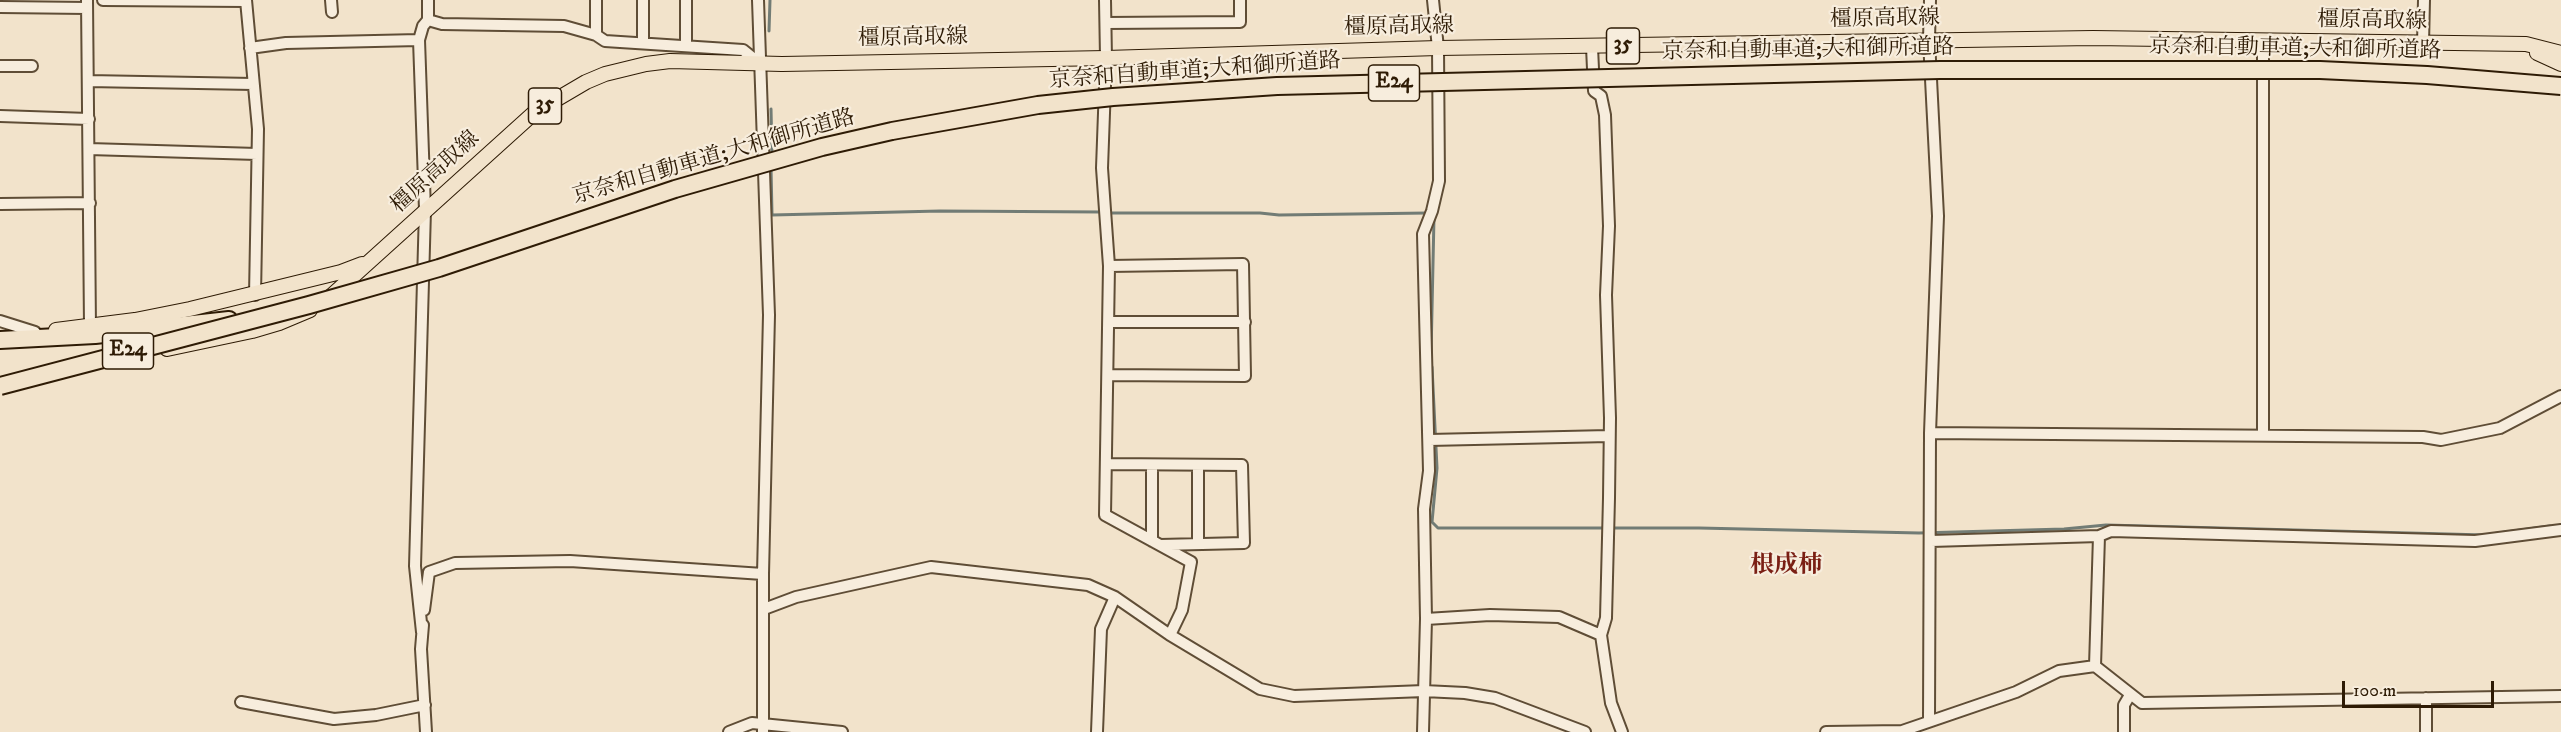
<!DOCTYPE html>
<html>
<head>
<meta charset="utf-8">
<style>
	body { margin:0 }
	#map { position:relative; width:2561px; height:732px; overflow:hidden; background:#f2e3cb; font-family:"IM FELL DW Pica",serif }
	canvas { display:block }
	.scale { position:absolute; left:2342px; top:681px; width:152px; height:27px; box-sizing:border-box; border:3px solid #2e1b05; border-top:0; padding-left:8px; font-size:18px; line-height:21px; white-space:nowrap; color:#2e1b05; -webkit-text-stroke:4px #f7eddd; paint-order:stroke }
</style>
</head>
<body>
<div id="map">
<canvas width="2561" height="732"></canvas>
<div class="scale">100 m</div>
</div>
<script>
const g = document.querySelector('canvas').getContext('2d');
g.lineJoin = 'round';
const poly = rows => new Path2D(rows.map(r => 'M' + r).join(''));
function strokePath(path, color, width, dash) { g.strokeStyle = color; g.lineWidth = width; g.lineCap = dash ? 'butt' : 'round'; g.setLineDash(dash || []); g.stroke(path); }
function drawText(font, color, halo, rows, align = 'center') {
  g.font = font + ' "IM FELL DW Pica","Noto Serif JP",serif'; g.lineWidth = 4.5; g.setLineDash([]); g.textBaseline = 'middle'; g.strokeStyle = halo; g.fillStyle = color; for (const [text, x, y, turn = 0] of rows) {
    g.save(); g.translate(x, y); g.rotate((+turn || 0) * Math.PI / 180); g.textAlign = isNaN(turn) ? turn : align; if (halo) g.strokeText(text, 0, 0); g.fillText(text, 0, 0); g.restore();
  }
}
strokePath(poly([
	[769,31,770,0],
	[771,109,772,155],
	[771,168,772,215,940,211,1102,212],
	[1108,213,1260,213,1279,215,1428,213],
	[1431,355,1434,217],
	[1432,367,1437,468,1432,522,1438,528,1699,528,1919,533,2064,529,2106,525,2485,535],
	[2491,534,2550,526]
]), '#727c75', 3);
strokePath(poly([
	[774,732,788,732]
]), '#9fbcc0', 18);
const minor = poly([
	[87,0,90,326],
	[103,0,246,1],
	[246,0,258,129,255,295],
	[331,0,332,12],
	[596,0,596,35],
	[643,0,643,42],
	[686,0,686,45],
	[758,0,769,315,763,574,763,732],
	[1105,0,1106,58,1102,168,1109,266,1105,515,1191,562,1182,610,1170,635],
	[0,7,87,8],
	[428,20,442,24,564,26,596,35,605,41,743,50,759,63],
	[1106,23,1240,22,1240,0],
	[2423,44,2424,0],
	[1592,47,1594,91,1601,96,1605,115,1609,226,1606,295,1610,418,1609,498,1606,618,1601,635,1611,703,1622,732],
	[250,48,286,43,419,40],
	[0,66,32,66],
	[88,81,253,84],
	[0,116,89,119],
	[89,149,257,154],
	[0,204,90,203],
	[0,321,35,332],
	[1109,322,1245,322],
	[1108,375,1245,376,1243,264,1109,266],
	[1930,433,2423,437,2441,440,2500,428,2561,396],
	[2263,435,2263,40],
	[1429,440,1609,436],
	[1107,464,1242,465,1244,543,1160,545],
	[1198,465,1198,544],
	[1152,541,1152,465],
	[1931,541,2099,536,2111,531,2475,541,2561,530],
	[764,609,796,597,931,567,1088,585,1115,597,1170,635,1260,689,1294,696,1424,691,1465,693,1495,698,1585,732],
	[424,610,429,572,455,563,570,561,763,574],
	[1426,619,1490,615,1559,617,1601,635],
	[423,625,421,649,426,732],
	[422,632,415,566,425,210,419,40,423,26,428,20,428,0],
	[2095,666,2099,536],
	[2426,698,2426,732],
	[241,702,334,719,376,715,425,705],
	[1929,720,1930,433,1938,216,1929,40,1930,0],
	[729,732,752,723,842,732],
	[1097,732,1101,629,1115,597],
	[1423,732,1426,619,1424,509,1429,471,1423,234,1432,211,1439,181,1438,48,1433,0],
	[1826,732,1902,731,2016,692,2059,671,2095,666,2142,703,2561,696],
	[2124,732,2124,705,2130,695]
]);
const major = poly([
	[2537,53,2561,64],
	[329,298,535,112,586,82,605,74,646,64,670,61,782,64,1106,58,1438,48,2093,38,2526,44,2561,53],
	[56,330,135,320,190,309,341,272,362,264],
	[167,349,252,331,279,323,310,310]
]);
const highway = poly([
	[0,340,95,335,229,320]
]);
strokePath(minor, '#5f4d36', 14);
strokePath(major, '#2e1b05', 16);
strokePath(highway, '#2e1b05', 20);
strokePath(minor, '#f7eddd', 10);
strokePath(major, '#f2e3cb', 14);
strokePath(highway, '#f2e3cb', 16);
const highwayBridge = poly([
	[0,386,309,305,439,268,675,189,822,147,892,131,1038,105,1113,97,1277,86,1940,70,2320,70,2427,75,2561,86]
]);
strokePath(highwayBridge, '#2e1b05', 20, []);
strokePath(highwayBridge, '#f2e3cb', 16);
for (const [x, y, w] of [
	[1623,46,33],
	[1394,83,51],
	[545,106,33],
	[128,351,51]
]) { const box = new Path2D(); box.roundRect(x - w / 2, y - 18, w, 36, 4.5); g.fillStyle = '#f7eddd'; g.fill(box); strokePath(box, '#2e1b05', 1.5); }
drawText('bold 21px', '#2e1b05', null, [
	["35",1623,46],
	["E24",1394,83],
	["35",545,106],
	["E24",128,351]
]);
drawText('22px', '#2e1b05', '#f7eddd', [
	["橿原高取線",1885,20,-1],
	["橿原高取線",2372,22,1],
	["橿原高取線",1399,28,-1],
	["橿原高取線",913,39,-1],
	["京奈和自動車道;大和御所道路",2295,50,1],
	["京奈和自動車道;大和御所道路",1808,51,-1],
	["京奈和自動車道;大和御所道路",1195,72,-4],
	["京奈和自動車道;大和御所道路",714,158,-16],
	["橿原高取線",436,173,-42]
]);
drawText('bold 24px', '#7a1f14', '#f7eddd', [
	["根成柿",1786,567]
]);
</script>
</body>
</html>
